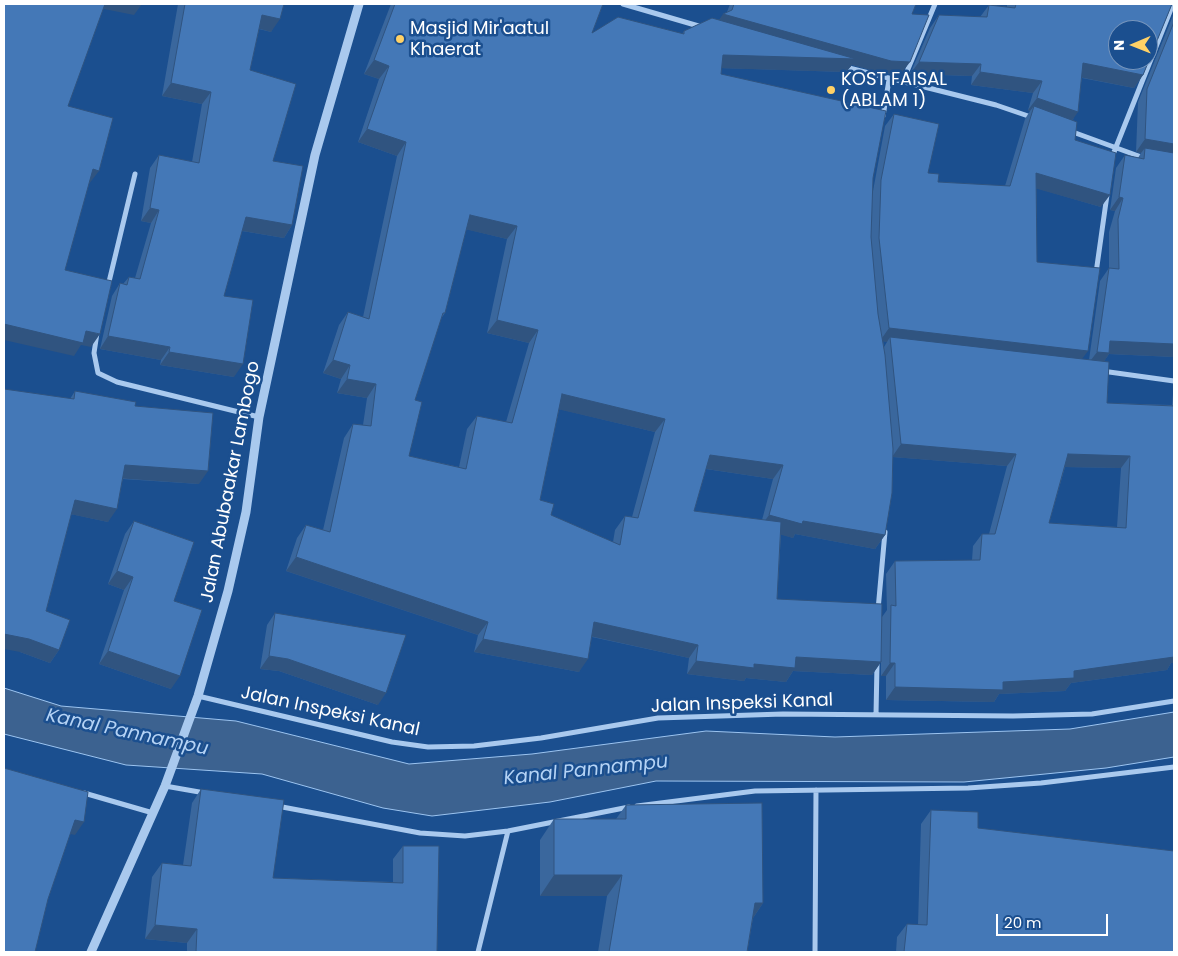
<!DOCTYPE html>
<html>
<head>
<meta charset="utf-8">
<style>
	body { margin:0 }
	#map { position:relative; width:1178px; height:956px; overflow:hidden; background:#1b4f8f; font-family:Poppins,sans-serif }
	canvas { display:block }
	.frame { position:absolute; inset:0; border:5px solid #fff; pointer-events:none }
	.north { position:absolute; left:1108px; top:20px; width:50px; height:50px; box-sizing:border-box; background:#1b4f8f; border:1px solid #7695bc; border-radius:50%; rotate:269deg; font-size:14px; font-weight:700; line-height:20px; text-align:center; color:#fff }
	.north::after { content:''; display:block; margin:auto; width:18px; height:22px; background:#ffd166; clip-path:polygon(50% 0,100% 100%,50% 72%,0 100%) }
	.scale { position:absolute; left:996px; top:914px; width:112px; height:22px; box-sizing:border-box; border:2px solid #fff; border-top:0; padding-left:6px; font-size:15px; line-height:18px; white-space:nowrap; color:#fff; -webkit-text-stroke:4px #1b4f8f; paint-order:stroke }
</style>
</head>
<body>
<div id="map">
<canvas width="1178" height="956"></canvas>
<div class="frame"></div>
<div class="north">N</div>
<div class="scale">20 m</div>
</div>
<script>
const g = document.querySelector('canvas').getContext('2d');
g.lineJoin = 'round';
function fill(path, color) { g.fillStyle = color; g.fill(path, 'evenodd'); }
const poly = rows => new Path2D(rows.map(r => 'M' + r).join(''));
function strokePath(path, color, width, dash) { g.strokeStyle = color; g.lineWidth = width; g.lineCap = dash ? 'butt' : 'round'; g.setLineDash(dash || []); g.stroke(path); }
function drawText(font, color, halo, rows, align = 'center') {
  g.font = font + ' Poppins,sans-serif'; g.lineWidth = 5; g.setLineDash([]); g.textBaseline = 'middle'; g.strokeStyle = halo; g.fillStyle = color; for (const [text, x, y, turn = 0] of rows) {
    g.save(); g.translate(x, y); g.rotate((+turn || 0) * Math.PI / 180); g.textAlign = isNaN(turn) ? turn : align; if (halo) g.strokeText(text, 0, 0); g.fillText(text, 0, 0); g.restore();
  }
}
const water = poly([
	[4,688,61,706,236,721,409,764,532,754,706,731,835,737,1070,729,1174,712,1174,757,1106,768,964,782,656,781,550,802,432,816,383,808,262,774,126,765,4,734,4,688]
]);
fill(water, '#3c6290');
strokePath(water, '#9cc4f0', 1);
strokePath(poly([
	[623,4,702,27],
	[845,67,996,105,1034,118],
	[903,81,935,4],
	[883,116,889,80],
	[1070,131,1144,158],
	[1114,152,1173,4],
	[1096,273,1107,195],
	[108,286,135,174],
	[97,333,94,353,98,373,117,382,259,417],
	[1102,371,1174,381],
	[878,610,885,532],
	[198,696,392,742,428,747,474,746,541,738,658,718,783,714,1013,716,1092,714,1174,701],
	[876,715,877,664],
	[165,786,205,793],
	[84,793,153,813],
	[277,806,420,833,465,836,508,831,629,807],
	[637,806,755,791,968,788,1041,783,1174,767],
	[478,952,508,831],
	[815,952,816,790]
]), '#a9c9ee', 5);
strokePath(poly([
	[91,952,165,786,198,696,228,591,246,512,259,417,315,155,359,4]
]), '#a9c9ee', 9);
fill(poly([
	[178,4,284,4,271,32,259,29,250,70,273,161,292,225,284,238,242,231,224,296,234,377,160,365,161,360,100,349,112,296,120,283,123,284,129,277,135,278,151,223,141,221,150,168,159,155,192,162,202,104,162,96],
	[391,4,603,4,592,33,682,34,684,31,719,20,727,12,730,4,916,4,912,14,901,74,882,73,852,65,846,72,721,68,721,74,873,178,873,191,885,126,894,114,928,173,938,182,1005,186,1025,119,1030,111,1028,110,1033,93,971,85,972,76,910,74,930,28,939,15,980,17,989,5,1007,7,1007,4,1172,4,1143,75,1134,88,1082,78,1073,120,1075,140,1101,207,1036,188,1037,262,1082,359,1089,360,1100,281,1109,268,1109,232,1115,211,1110,210,1116,168,1125,155,1138,158,1141,153,1136,152,1138,102,1174,13,1174,357,1109,354,1104,361,1107,403,1172,405,1174,384,1174,663,1171,663,1167,670,1071,683,1065,691,999,694,994,702,886,700,886,676,881,676,881,662,872,675,793,671,786,682,746,678,744,681,687,674,689,658,592,637,579,672,474,652,478,635,286,571,297,538,306,525,323,530,344,438,353,424,363,425,367,398,337,393,341,379,323,373,339,325,348,312,363,317,397,156,358,142,379,79,364,74],
	[466,229,507,239,487,333,529,343,506,422,477,416,467,429,459,467,409,456,415,400,440,320,445,313],
	[883,341,887,342,884,347],
	[559,409,655,432,632,517,625,516,615,530,613,542,551,515,540,500],
	[893,457,1007,466,989,534,982,534,973,546,972,560,895,561,886,574,887,610,882,617,777,599,781,534,793,538,795,534,875,549,885,535],
	[1065,467,1121,468,1117,527,1049,523],
	[706,469,773,479,762,520,694,511],
	[75,391,135,406,199,484,123,479,108,522,71,514,46,611,59,650,50,663,20,652,70,399],
	[134,521,174,601,171,689,99,664,124,590,108,584,125,534],
	[275,613,378,705,279,671,260,669,267,625],
	[201,789,273,878,393,882,393,859,403,846,437,952,187,952,187,943,145,939,152,877,162,863,183,865,192,803],
	[626,805,763,903,753,918,747,952,598,952,607,896,540,896,540,840,554,819,616,819],
	[931,810,978,828,1174,952,896,952,897,937,907,924,918,925,921,824]
]), '#3a679d');
fill(poly([
	[102,4,142,4,134,15,99,8],
	[723,14,910,62,901,74,882,73,852,65,846,72,714,68,715,26],
	[262,15,280,19,271,32,253,27],
	[374,60,389,66,379,79,364,74],
	[919,62,981,64,972,76,910,74],
	[1083,63,1143,75,1134,88,1074,76],
	[980,72,1042,81,1033,93,971,85],
	[171,83,211,92,202,104,162,96],
	[1037,98,1078,112,1069,125,1034,106,1030,111,1028,110],
	[367,129,406,142,397,156,358,142],
	[1145,139,1174,144,1174,159,1145,148,1141,153,1136,152],
	[93,169,99,171,89,184,83,182],
	[1036,173,1110,195,1101,207,1027,186],
	[1119,197,1123,198,1115,211,1110,210],
	[150,208,159,210,151,223,141,221],
	[470,215,517,226,507,239,460,228],
	[246,217,292,225,284,238,237,230],
	[497,320,538,330,529,343,487,333],
	[4,324,86,331,100,334,91,347,81,345,74,356,4,340],
	[889,328,1088,351,1079,363,890,337,887,342,880,341],
	[108,336,170,347,161,360,100,349],
	[1110,341,1174,344,1174,357,1109,354,1101,366,1088,364,1097,352],
	[169,352,243,364,234,377,160,365],
	[333,360,350,365,341,379,323,373],
	[347,379,376,384,367,398,337,393],
	[562,394,665,419,655,432,553,408],
	[901,444,1016,454,1007,466,892,457],
	[1068,454,1130,456,1121,468,1059,467],
	[710,455,783,465,773,479,700,468],
	[125,465,208,471,199,484,116,478],
	[75,500,117,509,108,522,65,513],
	[769,515,803,521,885,535,875,549,795,534,793,538,759,529],
	[296,557,488,622,478,635,286,571],
	[117,571,133,577,124,590,108,584],
	[594,622,698,645,689,658,585,635],
	[4,634,29,639,59,650,50,663,20,652,4,649],
	[483,639,588,659,579,672,474,652],
	[108,651,180,676,171,689,99,664],
	[1174,652,1174,663,1171,663,1167,670,1071,683,1065,691,999,694,994,702,886,700,895,687,1003,682],
	[269,656,288,659,386,693,378,705,279,671,260,669],
	[796,657,881,662,872,675,793,671,786,682,746,678,744,681,687,674,696,661,754,664],
	[890,663,895,663,886,676,881,676],
	[75,820,84,822,75,835,66,833],
	[554,875,622,875,607,896,540,896],
	[755,903,763,903,749,924],
	[155,925,197,929,187,943,145,939]
]), '#305480');
const building = poly([
	[4,4,105,4,68,106,113,118,99,171,93,169,65,270,112,281,100,334,86,331,83,343,4,324,4,4],
	[185,4,284,4,280,19,262,15,250,70,296,84,273,161,303,166,292,225,246,217,224,296,253,300,243,364,169,352,170,347,108,336,120,283,127,285,129,277,140,279,159,210,150,208,159,155,199,163,211,92,171,83,185,4],
	[395,4,603,4,592,33,618,17,684,34,684,31,712,18,856,59,723,55,721,74,886,111,873,178,871,237,878,314,885,355,893,449,892,493,885,535,803,521,802,524,769,515,783,465,710,455,694,511,781,522,777,599,882,604,881,662,796,657,795,668,754,664,754,668,696,661,698,645,594,622,588,659,483,639,488,622,296,557,306,525,330,532,353,424,371,426,376,384,347,379,350,365,333,360,348,312,369,319,406,142,367,129,389,66,374,60,395,4],
	[470,215,517,226,497,320,538,330,512,423,477,416,466,469,409,456,422,402,415,400,443,313,445,313,470,215],
	[562,394,665,419,638,518,625,516,620,545,551,515,554,504,540,500,562,394],
	[734,4,916,4,912,14,929,15,910,62,891,61,723,14,732,10,734,4],
	[1016,4,1172,4,1143,75,1083,63,1078,112,1037,98,1042,81,980,72,981,64,919,62,939,15,987,17,989,5,1015,8,1016,4],
	[1118,30,1148,30,1148,60,1118,60,1118,30],
	[1174,22,1174,144,1145,139,1147,89,1174,22],
	[1034,106,1077,122,1075,140,1116,153,1110,195,1036,173,1037,262,1100,268,1088,351,889,328,879,238,881,180,894,114,939,124,928,173,939,174,938,182,1010,186,1034,106],
	[1145,148,1174,153,1174,344,1110,341,1109,353,1097,352,1109,268,1119,269,1118,219,1123,198,1119,197,1125,155,1144,159,1145,148],
	[890,337,1109,362,1107,403,1174,406,1174,657,1074,671,1074,678,1003,682,1003,690,895,687,895,663,890,663,891,605,896,606,895,561,980,560,982,534,995,534,1016,454,901,444,890,337],
	[1068,454,1130,456,1126,528,1049,523,1068,454],
	[4,389,74,399,75,391,136,402,135,406,213,413,208,471,125,465,117,509,75,500,46,611,70,620,59,650,29,639,4,634,4,389],
	[134,521,194,542,174,601,202,610,180,676,108,651,133,577,117,571,134,521],
	[275,613,406,635,386,693,288,659,269,656,275,613],
	[4,768,88,792,84,822,75,820,48,899,35,952,4,952,4,768],
	[201,789,284,800,273,878,403,883,403,846,439,846,437,952,196,952,197,929,155,925,162,863,191,866,201,789],
	[762,803,763,903,755,903,747,952,609,952,622,875,554,875,554,819,626,819,626,805,762,803],
	[931,810,978,812,978,828,1174,851,1174,952,904,952,907,924,927,925,931,810]
]);
fill(building, '#4478b7');
strokePath(building, '#305480', 1);
for (const [x, y, r, color] of [
	[400,39,5,"#ffd166"],
	[831,90,5,"#ffd166"]
]) { const dot = new Path2D(); dot.arc(x, y, r, 0, 2 * Math.PI); g.fillStyle = color; g.fill(dot); strokePath(dot, '#1b4f8f', 2); }
drawText('18px', '#fff', '#1b4f8f', [
	["Masjid Mir'aatul",410,29],
	["Khaerat",410,50],
	["KOST FAISAL",841,80],
	["(ABLAM 1)",841,101]
], 'left');
drawText('18px', '#fff', '#1b4f8f', [
	["Jalan Abubaakar Lambogo",231,482,-79],
	["Jalan Inspeksi Kanal",742,704,-2],
	["Jalan Inspeksi Kanal",330,712,12]
]);
drawText('italic 19px', '#b5d3f5', '#1b4f8f', [
	["Kanal Pannampu",127,733,12],
	["Kanal Pannampu",586,771,-6]
]);
</script>
</body>
</html>
